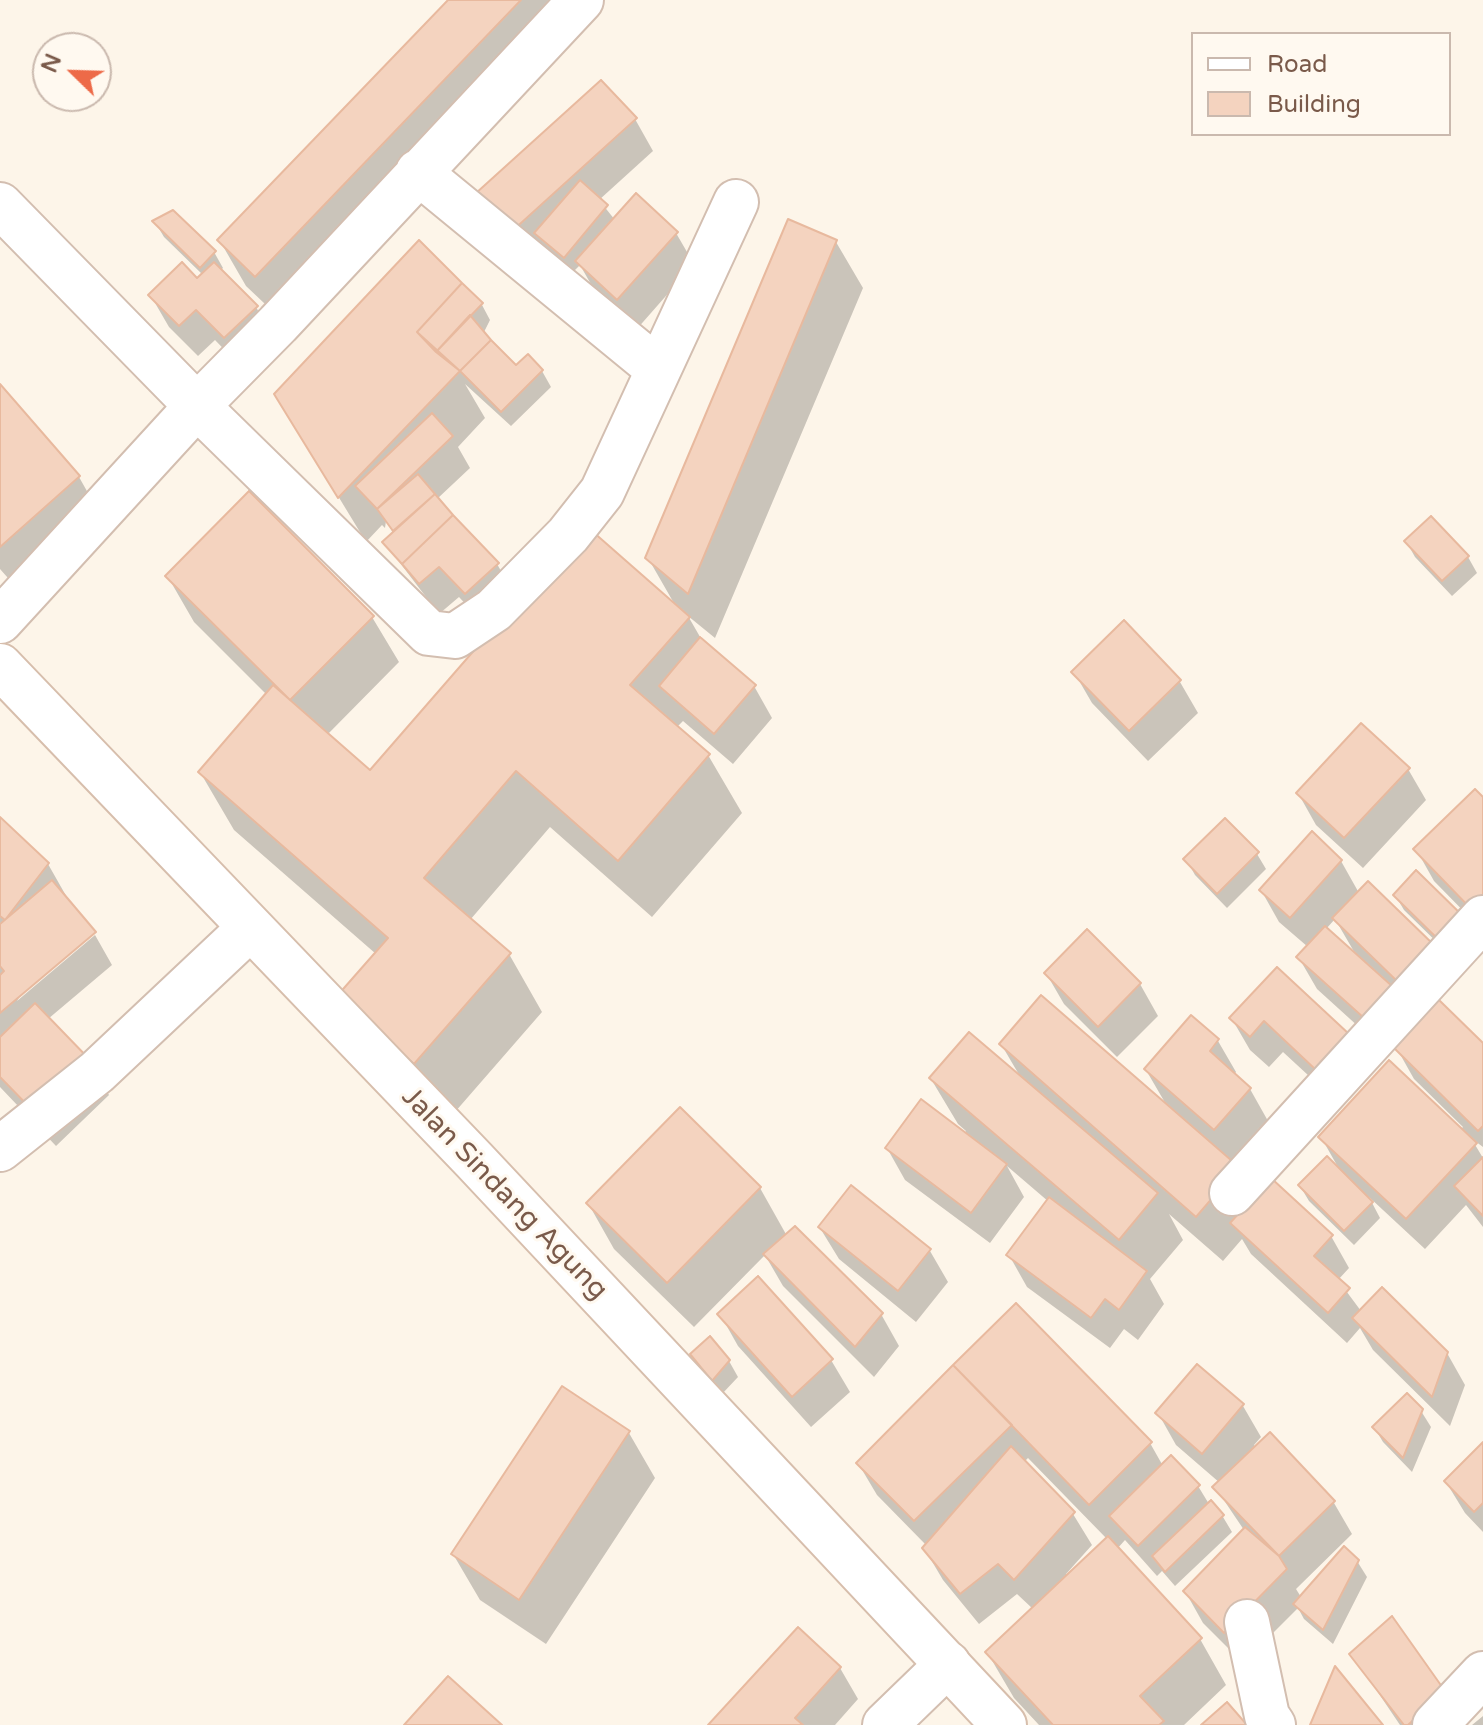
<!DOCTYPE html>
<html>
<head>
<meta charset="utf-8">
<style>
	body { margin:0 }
	#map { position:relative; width:1483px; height:1725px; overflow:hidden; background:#fdf5e9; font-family:"Varela Round",sans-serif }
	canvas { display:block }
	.legend { position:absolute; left:1191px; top:32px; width:260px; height:104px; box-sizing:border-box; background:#fff9f0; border:2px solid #cab9ae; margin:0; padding:10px 14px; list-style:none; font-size:24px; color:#7a5a4a }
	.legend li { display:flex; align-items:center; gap:16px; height:40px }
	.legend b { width:40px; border:2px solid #cab9ae }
	.north { position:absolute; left:32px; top:32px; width:80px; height:80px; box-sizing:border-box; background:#fff9f0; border:2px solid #cab9ae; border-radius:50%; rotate:293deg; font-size:22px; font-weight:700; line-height:32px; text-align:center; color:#7a5a4a }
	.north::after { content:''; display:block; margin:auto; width:28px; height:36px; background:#ed6a48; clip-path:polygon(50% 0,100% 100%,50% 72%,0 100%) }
</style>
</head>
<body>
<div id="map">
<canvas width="1483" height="1725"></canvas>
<ul class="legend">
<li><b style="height:10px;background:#fff"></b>Road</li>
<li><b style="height:22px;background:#f4d3bf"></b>Building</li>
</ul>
<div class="north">N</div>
</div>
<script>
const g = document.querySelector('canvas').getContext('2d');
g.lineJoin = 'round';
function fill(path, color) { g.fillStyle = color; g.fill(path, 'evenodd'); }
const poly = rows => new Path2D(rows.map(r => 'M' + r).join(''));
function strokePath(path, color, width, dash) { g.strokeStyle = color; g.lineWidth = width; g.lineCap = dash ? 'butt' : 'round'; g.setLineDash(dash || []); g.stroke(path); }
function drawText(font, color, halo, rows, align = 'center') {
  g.font = font + ' "Varela Round",sans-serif'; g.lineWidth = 6; g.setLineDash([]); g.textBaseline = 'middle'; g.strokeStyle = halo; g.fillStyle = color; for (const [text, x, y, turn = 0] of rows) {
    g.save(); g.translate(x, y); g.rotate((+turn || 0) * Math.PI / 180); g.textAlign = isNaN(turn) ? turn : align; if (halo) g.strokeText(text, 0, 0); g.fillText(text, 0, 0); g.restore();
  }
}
fill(poly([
	[451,0,591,0,283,321,246,286,220,241],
	[635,119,653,151,599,200,615,220,676,233,694,264,636,330,596,293,580,265,573,272,496,226],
	[155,222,214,252,223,268,220,271,256,307,274,339,243,369,215,340,198,356,169,327,151,296,197,281,203,275,164,237],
	[836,242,863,288,715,638,688,616,703,642,754,686,772,718,733,764,683,721,676,728,708,755,742,813,652,917,550,827,470,920,509,954,542,1012,448,1120,373,1054,376,954,234,830,200,772,267,695,194,622,168,577,372,617,399,662,327,735,371,773,675,605,648,558],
	[419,243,482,305,490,320,483,334,516,368,542,371,551,387,511,426,465,384,485,418,458,447,470,468,437,499,497,564,515,595,484,624,459,597,439,614,384,542,398,541,386,521,385,528,382,525,366,542,276,394],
	[0,387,79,477,105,523,23,595,0,569],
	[1431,518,1468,557,1477,573,1452,596,1415,557,1406,541],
	[1124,623,1180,682,1198,713,1148,761,1092,703,1074,672],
	[1408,769,1426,800,1363,868,1316,825,1298,793],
	[1483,800,1483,931,1434,881,1416,849],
	[0,819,48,864,73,908,17,1001,95,935,112,965,48,1019,91,1063,109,1095,56,1146,0,1087],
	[1257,854,1266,869,1227,908,1195,875,1186,859],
	[1341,861,1359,893,1434,947,1382,1048,1317,989,1299,958,1308,947,1279,922,1261,890],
	[1335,919,1356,955,1326,929],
	[1416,873,1454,959,1404,910,1395,895],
	[1278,970,1335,1100,1283,1052,1269,1067,1250,1050,1232,1019],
	[1046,973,1140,984,1158,1016,1117,1057,1064,1004],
	[1191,1018,1218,1041,1236,1072,1234,1075,1250,1089,1268,1121,1231,1163,1331,1236,1349,1268,1338,1280,1361,1311,1447,1353,1465,1385,1450,1426,1373,1350,1360,1328,1347,1343,1251,1254,1242,1239,1223,1261,1169,1214,1183,1240,1150,1279,1164,1304,1138,1340,1124,1329,1110,1348,1027,1287,1009,1255,1049,1202,1007,1166,1024,1197,990,1243,905,1180,887,1148,964,1134,966,1131,958,1124,931,1079,1021,1078,1001,1044,1167,1106,1146,1070],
	[1483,1046,1483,1147,1471,1138,1483,1158,1483,1227,1466,1205,1425,1249,1369,1197,1380,1218,1354,1245,1309,1201,1300,1186,1339,1169,1321,1137,1460,1130,1463,1127,1414,1079,1396,1047],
	[760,1188,787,1236,881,1314,899,1346,874,1377,783,1286,765,1255,694,1327,614,1249,588,1203],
	[820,1228,930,1251,948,1282,916,1322,839,1259],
	[720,1314,831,1360,850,1392,811,1427,738,1346],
	[692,1354,729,1361,738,1377,722,1394],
	[1198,1367,1243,1406,1261,1437,1254,1445,1256,1448,1270,1435,1334,1503,1352,1534,1296,1589,1301,1597,1357,1561,1367,1577,1333,1644,1304,1619,1298,1608,1243,1663,1203,1623,1185,1591,1244,1530,1215,1487,1220,1483,1176,1445,1158,1413],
	[953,1368,1150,1443,1163,1466,1198,1486,1209,1504,1223,1517,1232,1532,1175,1586,1162,1571,1157,1576,1125,1540,1117,1549,1200,1639,1226,1685,1184,1725,1039,1725,1014,1698,987,1652,1033,1609,1017,1594,979,1624,943,1580,924,1548,927,1546,877,1495,858,1463],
	[1028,1458,1107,1539,1068,1576,1066,1574,1092,1545,1073,1514,1024,1462],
	[1421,1411,1431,1427,1412,1472,1383,1442,1374,1427],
	[629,1433,655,1478,546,1644,480,1600,453,1554],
	[1483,1445,1483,1532,1465,1513,1446,1482],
	[1352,1654,1460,1725,1400,1725],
	[840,1668,858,1699,835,1725,711,1725],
	[1483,1716,1483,1725,1472,1725]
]), '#0003');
const building = poly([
	[448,0,521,0,255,277,217,240,448,0],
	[601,80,637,118,510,233,475,194,601,80],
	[580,180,608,205,564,258,534,233,580,180],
	[636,193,678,232,617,300,575,261,636,193],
	[173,210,216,251,200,268,152,221,173,210],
	[788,219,837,240,688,594,645,558,788,219],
	[419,240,462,283,417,332,460,371,338,498,274,394,419,240],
	[182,262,197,278,214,262,258,306,224,338,196,310,179,326,148,295,182,262],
	[462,283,483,303,436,352,417,332,462,283],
	[470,315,491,340,460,371,436,352,470,315],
	[491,340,516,365,528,354,543,370,501,412,460,371,491,340],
	[0,384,80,476,0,547,0,384],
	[432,413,453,436,377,509,355,486,432,413],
	[418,474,435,494,393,531,377,509,418,474],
	[249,491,374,616,290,700,165,576,249,491],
	[435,494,453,515,402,564,382,542,435,494],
	[453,515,499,563,465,594,439,567,419,584,402,564,453,515],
	[1431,516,1469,556,1442,581,1404,541,1431,516],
	[584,524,690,617,630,685,710,754,618,861,516,771,424,878,511,953,414,1064,337,996,388,938,198,772,273,685,370,770,584,524],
	[1124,620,1181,680,1129,731,1071,672,1124,620],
	[700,637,756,685,714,734,659,686,700,637],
	[1361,723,1410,768,1344,838,1296,793,1361,723],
	[1475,789,1483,797,1483,905,1475,913,1413,849,1475,789],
	[0,817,49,863,5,920,0,916,0,817],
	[1225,818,1259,852,1217,894,1183,859,1225,818],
	[1312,831,1342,860,1290,918,1259,890,1312,831],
	[1416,870,1467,920,1444,945,1393,895,1416,870],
	[52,880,96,932,0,1013,0,975,4,971,0,966,0,924,52,880],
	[1368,881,1435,946,1399,983,1332,918,1368,881],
	[1325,926,1392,986,1364,1018,1296,957,1325,926],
	[1087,929,1141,983,1098,1027,1044,973,1087,929],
	[1277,967,1349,1034,1316,1070,1264,1021,1250,1037,1229,1018,1277,967],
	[1041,995,1239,1167,1196,1217,999,1044,1041,995],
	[1439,1000,1483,1043,1483,1126,1478,1131,1393,1047,1439,1000],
	[35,1003,92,1062,37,1115,0,1077,0,1037,35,1003],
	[1191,1015,1219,1039,1210,1051,1251,1088,1214,1130,1144,1069,1191,1015],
	[969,1032,1158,1193,1119,1240,929,1078,969,1032],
	[1389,1060,1477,1143,1406,1219,1318,1137,1389,1060],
	[921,1099,1007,1164,971,1213,885,1148,921,1099],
	[680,1107,761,1187,667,1283,586,1203,680,1107],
	[1327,1156,1373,1202,1344,1231,1298,1185,1327,1156],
	[1483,1157,1483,1216,1454,1186,1483,1157],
	[1271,1178,1333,1235,1314,1256,1350,1288,1328,1313,1230,1223,1271,1178],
	[851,1185,931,1249,898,1291,818,1227,851,1185],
	[1049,1197,1147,1271,1119,1310,1105,1299,1091,1318,1006,1255,1049,1197],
	[795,1226,883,1313,855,1347,763,1254,795,1226],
	[758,1276,833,1359,792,1397,717,1314,758,1276],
	[1382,1287,1448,1352,1432,1397,1352,1318,1382,1287],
	[1016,1303,1152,1442,1089,1505,953,1365,1016,1303],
	[710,1336,730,1360,712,1381,690,1354,710,1336],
	[1197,1364,1244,1404,1202,1454,1155,1413,1197,1364],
	[953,1365,1012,1425,914,1521,856,1463,953,1365],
	[562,1386,630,1431,519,1600,451,1554,562,1386],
	[1407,1393,1423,1409,1403,1458,1372,1427,1407,1393],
	[1270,1432,1335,1501,1279,1556,1212,1487,1270,1432],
	[1483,1442,1483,1503,1474,1512,1444,1481,1483,1442],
	[1011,1446,1075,1512,1014,1580,998,1564,960,1594,922,1548,1011,1446],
	[1171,1455,1200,1485,1138,1546,1109,1516,1171,1455],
	[1211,1500,1224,1515,1165,1572,1152,1556,1211,1500],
	[1245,1527,1279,1556,1287,1569,1224,1633,1183,1591,1245,1527],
	[1108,1536,1202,1638,1140,1696,1164,1721,1159,1725,1053,1725,985,1652,1108,1536],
	[1344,1546,1359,1560,1323,1630,1293,1604,1344,1546],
	[1392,1616,1445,1691,1408,1725,1404,1725,1349,1654,1392,1616],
	[798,1627,841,1667,795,1718,803,1725,708,1725,798,1627],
	[1335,1666,1383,1725,1310,1725,1335,1666],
	[448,1676,502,1725,404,1725,448,1676],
	[1227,1702,1247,1725,1201,1725,1227,1702]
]);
fill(building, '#f4d3bf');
strokePath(building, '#e8b99e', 2);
const street = poly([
	[418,172,658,369],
	[0,205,197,406,429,633,455,636,494,610,568,535,602,492,736,202],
	[0,621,197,406,278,324,581,0],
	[0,1149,97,1072,250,928],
	[1232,1193,1483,918],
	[1247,1622,1267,1716,1273,1725],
	[885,1725,948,1664],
	[1435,1725,1483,1674]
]);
const secondary = poly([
	[0,666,474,1160,1004,1725]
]);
strokePath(street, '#d3beb0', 48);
strokePath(secondary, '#d7beac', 48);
strokePath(street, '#fff', 44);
strokePath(secondary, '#fff', 44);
drawText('28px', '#7a5a4a', '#fff9f0', [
	["Jalan Sindang Agung",504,1194,46]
]);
</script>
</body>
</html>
